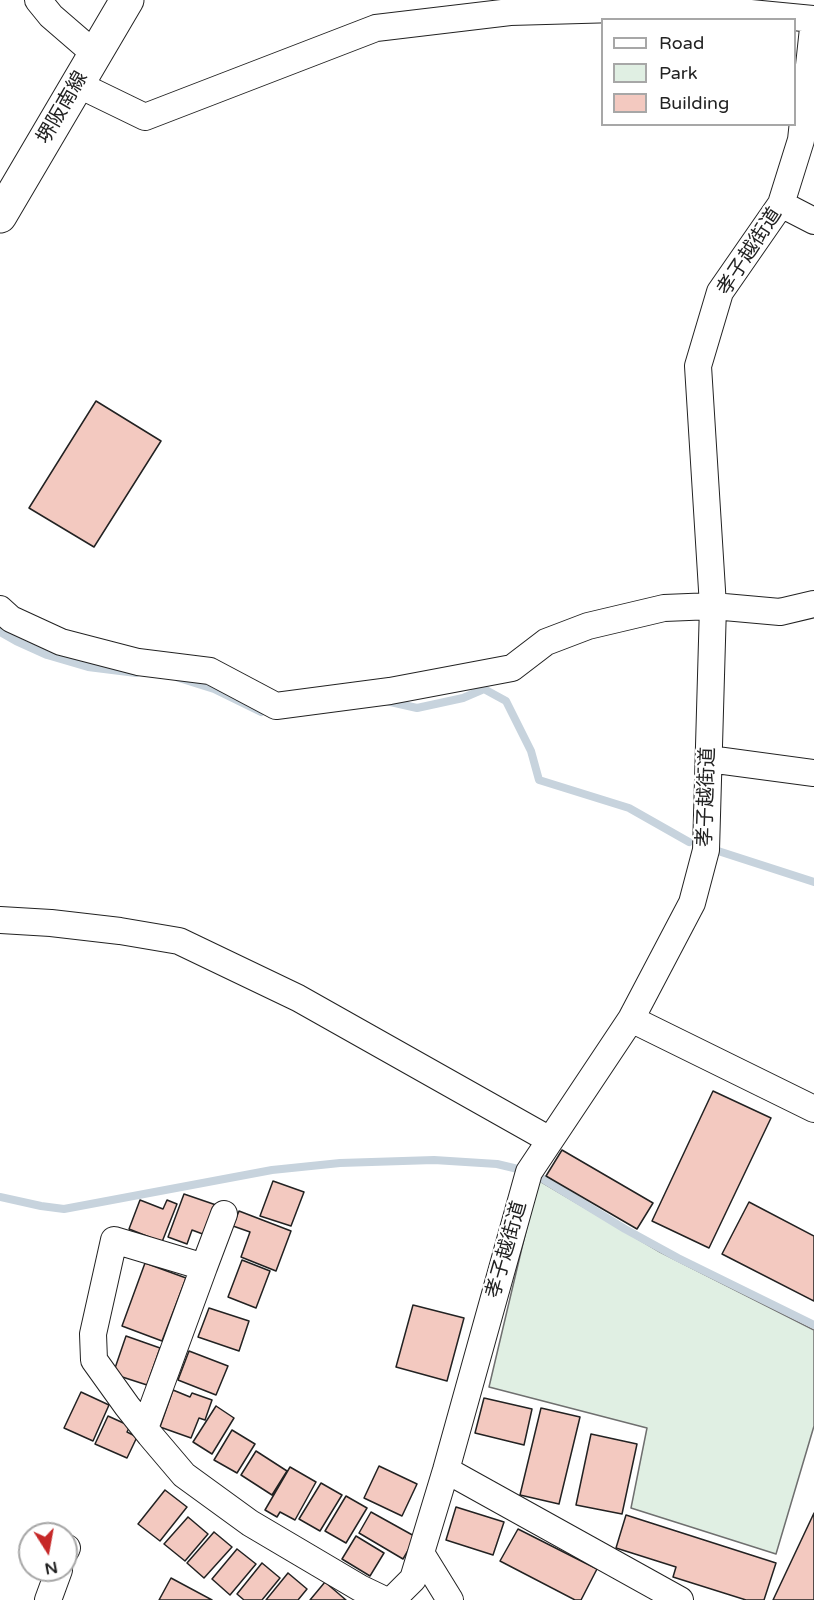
<!DOCTYPE html>
<html>
<head>
<meta charset="utf-8">
<style>
	body { margin:0 }
	#map { position:relative; width:814px; height:1600px; overflow:hidden; background:#fff; font-family:"Varela Round",sans-serif }
	canvas { display:block }
	.legend { position:absolute; left:601px; top:18px; width:195px; height:108px; box-sizing:border-box; background:#fff; border:2px solid #a7a7a7; margin:0; padding:8px 10px; list-style:none; font-size:18px; color:#222 }
	.legend li { display:flex; align-items:center; gap:12px; height:30px }
	.legend b { width:30px; border:2px solid #a7a7a7 }
	.north { position:absolute; left:18px; top:1522px; width:60px; height:60px; box-sizing:border-box; background:#fff; border:2px solid #a7a7a7; border-radius:50%; rotate:169deg; font-size:16px; font-weight:700; line-height:24px; text-align:center; color:#222 }
	.north::after { content:''; display:block; margin:auto; width:21px; height:27px; background:#c62828; clip-path:polygon(50% 0,100% 100%,50% 72%,0 100%) }
</style>
</head>
<body>
<div id="map">
<canvas width="814" height="1600"></canvas>
<ul class="legend">
<li><b style="height:8px;background:#fff"></b>Road</li>
<li><b style="height:16px;background:#e0efe3"></b>Park</li>
<li><b style="height:16px;background:#f3c9c0"></b>Building</li>
</ul>
<div class="north">N</div>
</div>
<script>
const g = document.querySelector('canvas').getContext('2d');
g.lineJoin = 'round';
function fill(path, color) { g.fillStyle = color; g.fill(path, 'evenodd'); }
const poly = rows => new Path2D(rows.map(r => 'M' + r).join(''));
function strokePath(path, color, width, dash) { g.strokeStyle = color; g.lineWidth = width; g.lineCap = dash ? 'butt' : 'round'; g.setLineDash(dash || []); g.stroke(path); }
function drawText(font, color, halo, rows, align = 'center') {
  g.font = font + ' "Varela Round","Noto Sans JP",sans-serif'; g.lineWidth = 4.5; g.setLineDash([]); g.textBaseline = 'middle'; g.strokeStyle = halo; g.fillStyle = color; for (const [text, x, y, turn = 0] of rows) {
    g.save(); g.translate(x, y); g.rotate((+turn || 0) * Math.PI / 180); g.textAlign = isNaN(turn) ? turn : align; if (halo) g.strokeText(text, 0, 0); g.fillText(text, 0, 0); g.restore();
  }
}
const green = poly([
	[538,1180,660,1252,814,1330,814,1426,776,1554,631,1508,647,1428,489,1387,538,1180]
]);
fill(green, '#e0efe3');
strokePath(green, '#6f6f6f', 1.5);
strokePath(poly([
	[0,632,16,641,47,655,88,667,136,673],
	[179,678,214,689,261,712],
	[386,701,417,708,463,698,484,689,506,701,531,751,539,780,629,808,689,842],
	[715,850,814,882],
	[538,1176,625,1229,678,1258,814,1325],
	[0,1197,41,1206,64,1209,272,1170,340,1163,434,1160,497,1164,518,1169]
]), '#c7d3dd', 8);
const building = poly([
	[96,401,161,441,94,547,29,508,96,401],
	[713,1091,771,1118,709,1248,652,1221,713,1091],
	[562,1150,653,1203,637,1229,546,1176,562,1150],
	[273,1181,304,1192,291,1226,260,1216,273,1181],
	[184,1194,219,1206,208,1236,192,1230,187,1244,168,1237,184,1194],
	[140,1200,163,1209,167,1200,177,1204,162,1242,129,1229,140,1200],
	[749,1202,814,1236,814,1301,722,1254,749,1202],
	[239,1211,291,1231,276,1271,241,1257,250,1232,233,1226,239,1211],
	[242,1260,270,1271,256,1308,228,1297,242,1260],
	[145,1263,186,1278,162,1341,122,1326,145,1263],
	[413,1305,464,1318,447,1381,396,1367,413,1305],
	[209,1308,249,1321,239,1351,198,1337,209,1308],
	[126,1336,160,1348,147,1385,113,1374,126,1336],
	[189,1351,228,1366,216,1395,178,1380,189,1351],
	[173,1390,190,1397,192,1393,212,1400,205,1420,199,1418,191,1438,160,1427,173,1390],
	[81,1392,109,1405,93,1441,64,1428,81,1392],
	[484,1398,532,1409,524,1445,475,1433,484,1398],
	[216,1406,234,1418,212,1454,193,1442,216,1406],
	[541,1408,580,1417,559,1504,520,1495,541,1408],
	[108,1416,130,1426,127,1432,137,1437,127,1458,95,1444,108,1416],
	[232,1430,255,1444,237,1473,214,1460,232,1430],
	[591,1434,637,1444,622,1514,576,1505,591,1434],
	[256,1451,287,1471,272,1495,241,1475,256,1451],
	[379,1466,417,1484,402,1516,364,1498,379,1466],
	[290,1467,316,1482,295,1520,280,1512,277,1517,265,1510,290,1467],
	[321,1483,342,1495,320,1531,299,1519,321,1483],
	[165,1490,187,1507,160,1541,138,1524,165,1490],
	[346,1496,367,1508,346,1543,325,1531,346,1496],
	[456,1507,504,1522,493,1555,446,1540,456,1507],
	[371,1512,416,1537,403,1559,359,1533,371,1512],
	[814,1513,814,1600,773,1600,814,1513],
	[626,1515,776,1563,764,1600,746,1600,673,1577,676,1567,616,1548,626,1515],
	[188,1517,208,1534,185,1561,164,1544,188,1517],
	[518,1529,597,1569,581,1600,575,1600,500,1561,518,1529],
	[214,1532,232,1547,204,1578,187,1563,214,1532],
	[356,1536,384,1553,370,1576,342,1559,356,1536],
	[237,1549,256,1564,230,1595,212,1579,237,1549],
	[262,1563,280,1578,262,1600,244,1600,237,1594,262,1563],
	[288,1573,307,1589,298,1600,266,1600,288,1573],
	[171,1578,212,1600,159,1600,171,1578],
	[325,1582,346,1600,310,1600,325,1582]
]);
fill(building, '#f3c9c0');
strokePath(building, '#222', 1.5);
const street = poly([
	[38,0,51,16,95,54],
	[77,84,145,117,376,28,510,12,688,7,814,19],
	[781,204,814,221],
	[0,609,11,619,61,642,138,662,210,671,276,706,390,691,512,668,546,642,588,626,664,608,713,606,780,612,814,604],
	[709,759,814,773],
	[0,920,51,923,120,931,179,941,298,998,550,1140],
	[631,1019,814,1109],
	[204,1267,224,1214],
	[145,1428,204,1267,114,1240,93,1334,94,1360,127,1406,150,1435,184,1475,250,1523,360,1588,385,1600],
	[446,1470,680,1600],
	[66,1550,67,1548],
	[421,1553,450,1600],
	[48,1600,59,1570],
	[392,1600,413,1579,446,1470,529,1172,631,1019,692,903,706,850,713,606,698,366,720,292,781,204,801,140,814,19]
]);
const secondary = poly([
	[0,216,127,0]
]);
strokePath(street, '#222', 28);
strokePath(secondary, '#222', 35);
strokePath(street, '#fff', 26);
strokePath(secondary, '#fff', 33);
drawText('20px', '#222', '#fff', [
	["堺阪南線",63,108,-60],
	["孝子越街道",750,252,-57],
	["孝子越街道",707,797,-88],
	["孝子越街道",507,1250,-74]
]);
</script>
</body>
</html>
